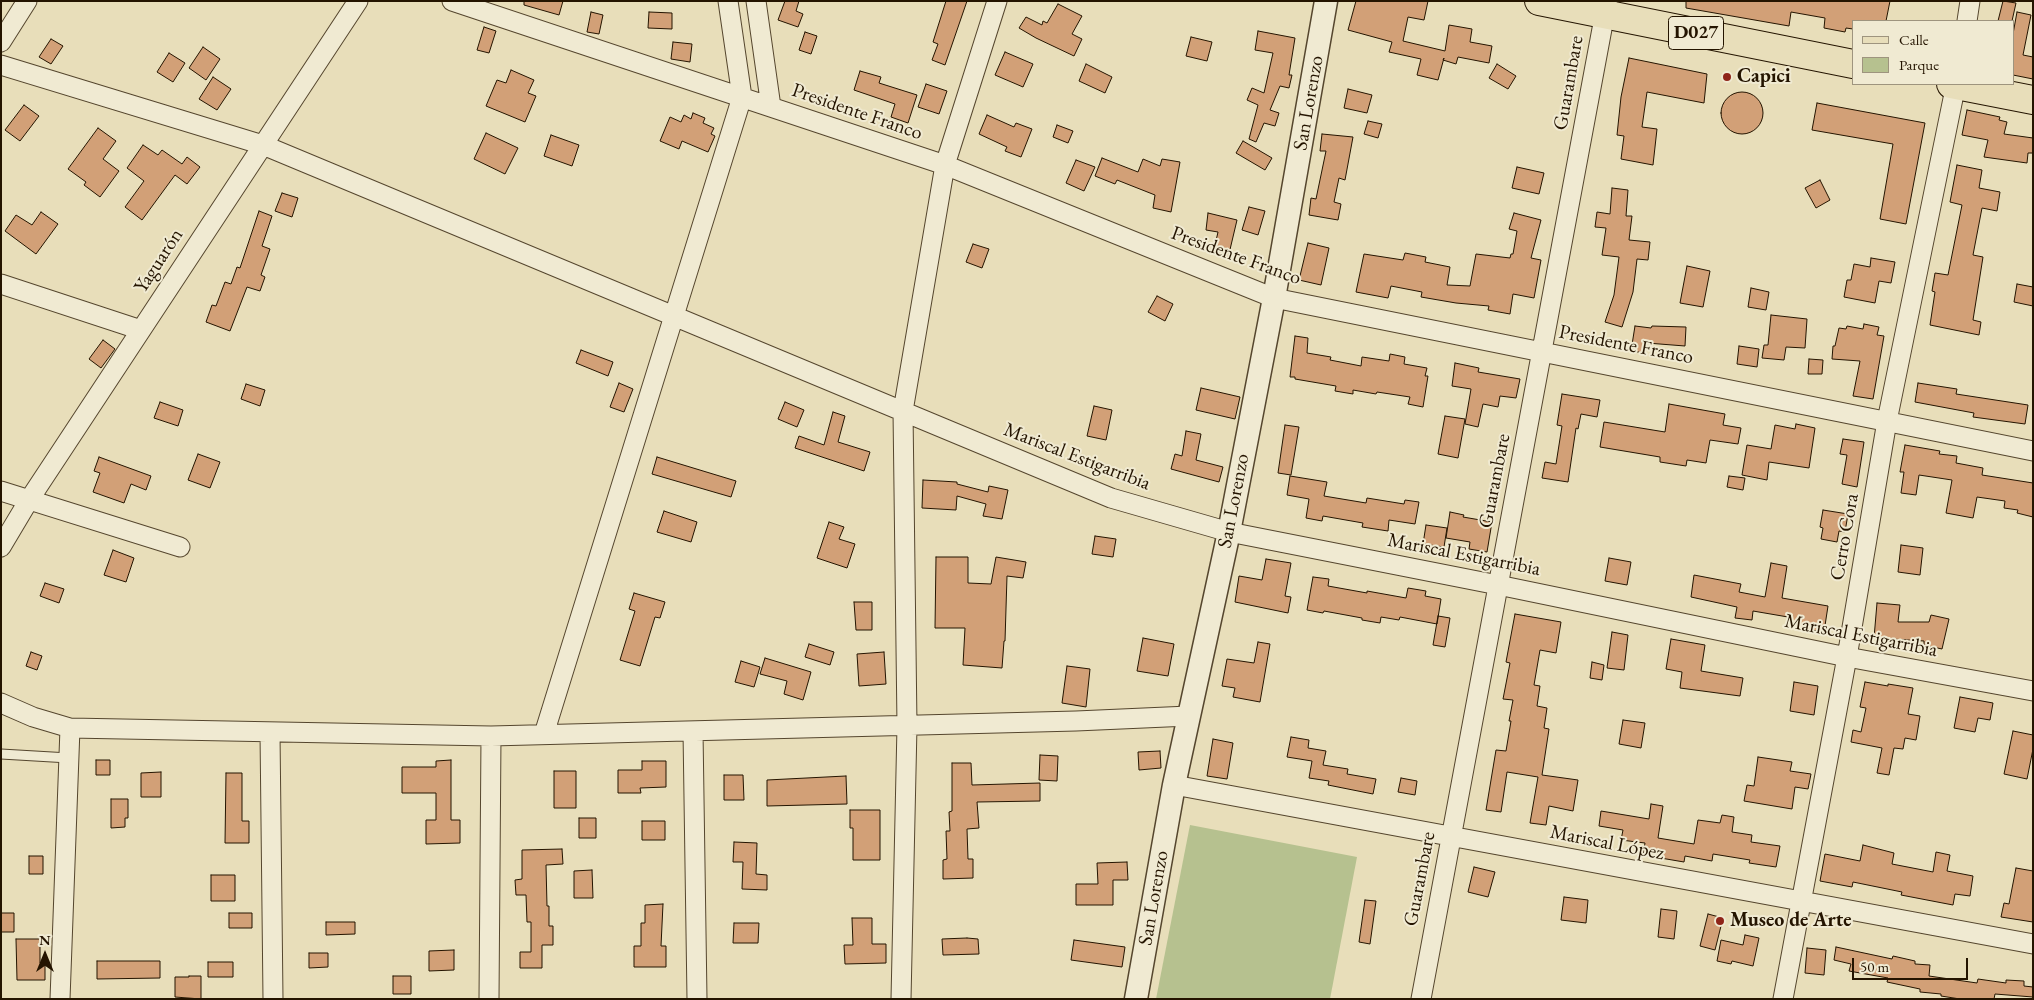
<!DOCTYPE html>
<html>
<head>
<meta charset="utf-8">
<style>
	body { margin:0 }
	#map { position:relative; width:2034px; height:1000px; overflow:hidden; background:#e8deba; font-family:"EB Garamond",serif }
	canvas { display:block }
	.frame { position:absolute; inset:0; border:2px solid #241400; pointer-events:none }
	.legend { position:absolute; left:1852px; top:20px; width:162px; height:65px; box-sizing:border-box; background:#f0ead2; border:1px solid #9e947e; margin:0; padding:6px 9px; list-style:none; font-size:15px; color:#241400 }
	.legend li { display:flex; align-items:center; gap:10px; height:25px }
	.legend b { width:25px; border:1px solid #9e947e }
	.north { position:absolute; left:20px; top:930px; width:50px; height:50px; -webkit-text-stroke:4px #f0ead2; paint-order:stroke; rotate:0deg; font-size:14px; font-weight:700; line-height:20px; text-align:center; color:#241400 }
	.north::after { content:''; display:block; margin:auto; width:18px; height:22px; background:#241400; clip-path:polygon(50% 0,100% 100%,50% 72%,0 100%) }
	.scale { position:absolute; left:1852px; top:958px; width:116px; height:22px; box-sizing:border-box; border:2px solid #241400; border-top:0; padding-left:6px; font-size:15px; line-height:18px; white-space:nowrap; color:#241400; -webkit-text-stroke:4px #f0ead2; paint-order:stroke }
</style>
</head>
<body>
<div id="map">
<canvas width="2034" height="1000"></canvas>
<div class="frame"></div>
<ul class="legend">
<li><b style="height:6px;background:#e8deba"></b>Calle</li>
<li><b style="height:14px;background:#b6c18f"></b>Parque</li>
</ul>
<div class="north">N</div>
<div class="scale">50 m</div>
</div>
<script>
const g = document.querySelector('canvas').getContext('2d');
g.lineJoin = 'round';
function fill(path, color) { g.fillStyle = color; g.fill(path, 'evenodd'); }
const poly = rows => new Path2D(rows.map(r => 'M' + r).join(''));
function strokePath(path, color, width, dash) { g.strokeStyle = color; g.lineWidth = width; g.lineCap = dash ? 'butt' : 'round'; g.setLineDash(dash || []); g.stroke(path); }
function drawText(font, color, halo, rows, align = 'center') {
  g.font = font + ' "EB Garamond",serif'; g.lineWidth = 4; g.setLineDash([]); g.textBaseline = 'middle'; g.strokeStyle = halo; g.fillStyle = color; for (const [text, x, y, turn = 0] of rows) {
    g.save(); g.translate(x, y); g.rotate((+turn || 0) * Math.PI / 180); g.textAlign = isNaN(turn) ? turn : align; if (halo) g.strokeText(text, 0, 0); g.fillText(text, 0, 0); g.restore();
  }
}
fill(poly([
	[1190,825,1357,857,1330,999,1156,999]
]), '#b6c18f');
const building = poly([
	[524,1,563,1,559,15,524,5,524,1],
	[785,1,799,1,796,11,803,14,798,27,778,20,785,1],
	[946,1,967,1,945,65,932,60,938,44,933,42,946,1],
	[1356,1,1428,1,1424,20,1408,17,1403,41,1445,51,1449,25,1472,29,1470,42,1492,46,1489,63,1458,57,1456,64,1443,60,1444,58,1438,80,1417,75,1421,59,1389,52,1392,42,1348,30,1356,1],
	[1686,1,1890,1,1886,21,1853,21,1853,29,1846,28,1845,32,1824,28,1825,18,1791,12,1789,26,1686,8,1686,1],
	[2003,1,2016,3,2012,21,1998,21,2003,1],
	[1058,4,1082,16,1072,34,1082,39,1074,56,1036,38,1019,28,1026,17,1042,25,1043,21,1047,23,1058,4],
	[591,12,603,15,599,34,587,32,591,12],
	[649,12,672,13,672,29,648,28,649,12],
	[2017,12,2031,15,2023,55,2033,57,2033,79,2013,75,2013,34,2017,12],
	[484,27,496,31,489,53,477,50,484,27],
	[1258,31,1295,38,1289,75,1292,75,1289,88,1280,86,1270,110,1279,113,1275,126,1264,123,1256,142,1249,139,1258,105,1247,100,1252,88,1264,93,1273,53,1255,50,1258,31],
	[805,32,817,36,811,54,799,50,805,32],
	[1191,37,1212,42,1207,61,1186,56,1191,37],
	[51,39,63,46,51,64,39,57,51,39],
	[673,42,692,44,690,62,671,59,673,42],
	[203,47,220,59,206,80,189,68,203,47],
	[1005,52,1033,64,1023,87,995,75,1005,52],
	[169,53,185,63,173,82,157,72,169,53],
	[1629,58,1707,74,1704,103,1647,92,1642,127,1657,129,1653,165,1621,159,1624,136,1617,135,1621,97,1629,58],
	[1086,64,1112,77,1105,93,1079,81,1086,64],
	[1497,64,1516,76,1508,89,1489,78,1497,64],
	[511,70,534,80,528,93,536,96,525,122,486,106,497,80,506,83,511,70],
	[860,71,881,77,879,83,917,95,908,123,891,117,895,104,854,90,860,71],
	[213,77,231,89,217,110,199,99,213,77],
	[926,84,947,91,939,114,918,107,926,84],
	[1348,89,1372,95,1367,113,1344,108,1348,89],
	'1721 113a21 21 0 1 1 42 0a21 21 0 1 1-42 0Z',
	[1817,103,1925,123,1906,224,1880,219,1893,144,1812,130,1817,103],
	[24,105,39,116,20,141,5,130,24,105],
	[1967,110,2000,117,1999,120,2007,122,2004,134,2033,138,2033,153,2028,153,2027,163,1984,157,1988,140,1962,135,1967,110],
	[693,113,705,118,703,123,714,128,711,134,715,136,708,152,682,141,679,149,660,141,670,117,681,122,684,115,691,119,693,113],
	[987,115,1014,127,1016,123,1032,129,1021,157,1005,151,1007,147,979,134,987,115],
	[1368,121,1382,124,1378,138,1364,134,1368,121],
	[1057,125,1073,131,1068,143,1053,137,1057,125],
	[98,128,116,141,103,159,119,171,100,197,84,185,86,182,68,169,98,128],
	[486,133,518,148,505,174,474,159,486,133],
	[1322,134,1353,137,1345,180,1339,178,1334,202,1341,204,1338,220,1309,215,1311,198,1316,199,1326,151,1320,151,1322,134],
	[551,135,579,145,572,166,544,156,551,135],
	[1243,141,1272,158,1265,170,1236,153,1243,141],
	[143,145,158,155,162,150,182,164,187,157,200,167,187,184,175,175,142,220,125,207,144,181,127,168,143,145],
	[1102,158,1138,172,1143,159,1160,166,1162,159,1180,162,1171,212,1153,208,1155,195,1117,180,1115,184,1095,176,1102,158],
	[1076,160,1095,167,1084,191,1066,183,1076,160],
	[1957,165,1982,170,1979,188,2000,192,1997,211,1982,208,1973,255,1983,257,1973,320,1981,322,1979,335,1930,325,1935,292,1932,291,1935,273,1948,275,1962,205,1950,202,1957,165],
	[1517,167,1544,173,1539,194,1512,188,1517,167],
	[1820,180,1830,200,1816,208,1805,188,1820,180],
	[1612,188,1628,190,1626,216,1632,216,1629,240,1650,242,1648,260,1637,259,1633,292,1622,327,1605,322,1614,295,1619,257,1602,255,1606,228,1595,227,1597,212,1610,214,1612,188],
	[282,193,298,198,292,217,275,211,282,193],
	[1249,207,1265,211,1258,235,1242,230,1249,207],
	[259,211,272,216,262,246,270,249,261,275,265,277,260,291,247,287,230,331,206,322,212,305,216,306,225,282,231,284,237,267,240,268,259,211],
	[41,212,58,224,36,254,5,231,16,215,32,225,41,212],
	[1208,213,1237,220,1228,258,1213,254,1218,232,1206,230,1208,213],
	[1514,213,1541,220,1531,258,1541,260,1534,298,1513,294,1510,314,1488,310,1489,306,1456,303,1421,297,1422,292,1391,286,1388,298,1356,292,1364,254,1403,260,1405,253,1426,257,1425,262,1450,267,1447,285,1470,286,1476,254,1510,258,1511,254,1513,254,1517,231,1509,229,1514,213],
	[1308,243,1329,248,1321,285,1299,280,1308,243],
	[973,244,989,249,982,268,966,262,973,244],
	[1871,258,1895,262,1891,283,1879,281,1875,303,1844,297,1847,280,1851,280,1854,264,1870,267,1871,258],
	[1687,266,1710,271,1703,307,1680,303,1687,266],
	[2017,284,2033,287,2033,306,2014,302,2017,284],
	[1751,288,1769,292,1766,310,1748,307,1751,288],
	[1157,296,1173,304,1165,321,1148,312,1157,296],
	[1771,315,1807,319,1805,348,1786,347,1784,360,1762,358,1764,345,1768,345,1771,315],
	[1864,324,1879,327,1877,335,1884,336,1873,399,1853,396,1860,361,1832,359,1833,346,1835,346,1839,328,1846,329,1847,326,1863,329,1864,324],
	[1635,326,1651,328,1652,326,1686,327,1685,346,1647,343,1645,353,1631,351,1635,326],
	[1295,336,1308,338,1307,353,1331,357,1330,360,1361,366,1362,357,1389,361,1390,354,1405,357,1404,364,1427,368,1425,376,1428,376,1423,407,1408,404,1410,397,1377,392,1376,394,1353,390,1353,394,1335,391,1336,386,1295,379,1295,377,1290,377,1295,336],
	[103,340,115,349,101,368,89,359,103,340],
	[1739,346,1759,349,1757,367,1737,364,1739,346],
	[581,350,613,362,608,376,576,363,581,350],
	[1809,359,1823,360,1822,374,1808,374,1809,359],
	[1455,363,1479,368,1478,372,1520,379,1516,398,1500,396,1498,407,1483,404,1478,427,1465,424,1471,389,1452,386,1455,363],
	[619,383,633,389,624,412,610,407,619,383],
	[1918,383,1957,389,1956,394,2028,405,2025,424,1973,417,1974,413,1915,402,1918,383],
	[246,384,265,390,260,406,241,399,246,384],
	[1201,388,1240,397,1235,419,1196,410,1201,388],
	[1562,394,1600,400,1597,417,1581,414,1578,429,1576,428,1568,482,1542,478,1545,462,1556,464,1562,426,1557,425,1562,394],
	[160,402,183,410,178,426,154,418,160,402],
	[785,402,804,410,797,427,778,419,785,402],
	[1669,404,1725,414,1723,425,1741,428,1738,444,1710,440,1706,463,1687,460,1686,466,1660,462,1660,457,1600,447,1604,422,1665,432,1669,404],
	[1094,406,1112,410,1106,440,1087,436,1094,406],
	[833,412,845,416,838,442,870,452,864,471,795,448,799,436,824,445,833,412],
	[1445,416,1465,419,1458,458,1438,454,1445,416],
	[1796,424,1815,428,1809,468,1769,462,1767,480,1742,475,1747,445,1771,449,1775,425,1795,429,1796,424],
	[1285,425,1299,427,1291,475,1278,473,1285,425],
	[1186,431,1201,434,1196,460,1223,467,1219,482,1171,469,1175,454,1182,456,1186,431],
	[1843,439,1864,442,1857,487,1842,484,1847,455,1840,454,1843,439],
	[1905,445,1940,451,1939,454,1957,456,1956,463,1983,468,1982,475,2033,483,2033,517,2017,513,2018,510,2004,508,2005,501,1977,497,1973,518,1946,513,1952,480,1919,475,1916,495,1901,493,1904,472,1900,472,1905,445],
	[198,454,220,462,210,488,188,480,198,454],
	[99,457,151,476,146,490,131,484,124,503,93,492,100,473,94,471,99,457],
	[657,457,736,481,731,497,652,474,657,457],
	[1290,476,1327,482,1324,496,1366,503,1367,498,1404,504,1405,500,1419,502,1415,524,1389,520,1388,531,1362,527,1363,523,1323,516,1322,521,1306,518,1309,499,1287,495,1290,476],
	[1729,476,1745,478,1743,490,1727,487,1729,476],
	[923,480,957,482,957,484,988,492,989,486,1008,490,1002,519,983,516,986,504,957,496,956,510,922,508,923,480],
	[1823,510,1848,514,1845,532,1839,531,1837,542,1821,539,1823,528,1820,527,1823,510],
	[664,511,697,522,691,542,657,532,664,511],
	[1450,512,1464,515,1463,517,1492,522,1487,552,1469,549,1470,542,1446,538,1450,512],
	[829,522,844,527,839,539,855,544,847,568,817,558,829,522],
	[1426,525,1447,528,1444,547,1423,544,1426,525],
	[1095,536,1116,539,1113,557,1092,554,1095,536],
	[1901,545,1923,548,1920,575,1898,572,1901,545],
	[113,550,134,558,126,582,104,575,113,550],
	[936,557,968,557,968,583,991,584,996,557,1026,562,1023,578,1007,576,1005,641,1004,641,1002,668,963,665,965,628,935,628,936,557],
	[1609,558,1631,562,1627,585,1605,581,1609,558],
	[1266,559,1291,563,1285,596,1291,597,1288,613,1235,602,1239,576,1262,580,1266,559],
	[1771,563,1787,566,1782,598,1828,606,1824,632,1787,626,1788,617,1753,611,1752,620,1735,618,1737,607,1691,597,1694,575,1741,584,1739,592,1765,597,1771,563],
	[1313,577,1329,579,1328,586,1367,593,1367,591,1406,598,1408,588,1426,591,1425,596,1441,599,1437,624,1400,617,1399,620,1381,617,1380,623,1362,620,1362,618,1324,611,1323,613,1307,610,1313,577],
	[45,583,64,589,59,603,40,596,45,583],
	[634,593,665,602,660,618,655,617,640,666,620,660,635,611,629,609,634,593],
	[854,602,872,602,872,630,856,630,854,602],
	[1877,603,1900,605,1898,622,1929,622,1931,615,1949,619,1942,649,1924,645,1924,641,1874,638,1877,603],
	[1515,614,1561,622,1556,653,1540,650,1534,685,1540,686,1537,706,1547,708,1544,728,1549,729,1542,775,1578,780,1573,811,1549,806,1546,825,1530,823,1538,777,1507,772,1501,812,1486,810,1496,750,1506,751,1511,721,1509,721,1513,700,1503,699,1510,663,1506,662,1515,614],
	[1438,616,1450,618,1445,647,1433,645,1438,616],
	[1612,632,1628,635,1624,670,1607,668,1612,632],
	[1143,638,1174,644,1168,676,1137,671,1143,638],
	[1671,639,1705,645,1701,671,1743,678,1740,696,1680,688,1682,672,1666,669,1671,639],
	[1258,642,1270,644,1260,702,1233,697,1235,688,1222,686,1227,659,1254,663,1258,642],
	[809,644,834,652,830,665,805,657,809,644],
	[31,652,42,656,37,670,26,666,31,652],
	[884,652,886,684,859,686,857,654,884,652],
	[765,658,811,672,803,700,784,694,787,681,760,674,765,658],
	[741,661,760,667,754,687,735,682,741,661],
	[1592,662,1604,665,1602,680,1590,678,1592,662],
	[1067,666,1090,669,1086,707,1062,703,1067,666],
	[1794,682,1818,686,1814,715,1790,711,1794,682],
	[1865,682,1888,686,1888,684,1913,688,1908,714,1920,716,1916,740,1905,738,1903,749,1894,748,1889,775,1877,773,1882,748,1851,742,1853,730,1861,732,1866,708,1860,707,1865,682],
	[1960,697,1993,703,1990,720,1978,718,1975,732,1954,728,1960,697],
	[1623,720,1645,723,1641,748,1619,744,1623,720],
	[2013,731,2033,735,2033,749,2027,779,2004,774,2013,731],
	[1291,737,1309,740,1308,748,1326,751,1323,765,1348,769,1347,774,1376,779,1373,794,1328,785,1329,781,1309,778,1312,761,1287,757,1291,737],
	[1213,739,1233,743,1227,779,1207,776,1213,739],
	[1160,751,1161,768,1139,770,1138,752,1160,751],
	[1040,755,1058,756,1057,781,1039,780,1040,755],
	[1758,757,1792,762,1790,771,1811,774,1808,789,1795,787,1792,809,1744,801,1747,785,1754,786,1758,757],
	[96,760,110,760,110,775,96,775,96,760],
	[451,760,451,820,460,820,460,843,426,844,426,820,436,820,436,793,402,793,402,767,436,767,436,761,451,760],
	[642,761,666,761,666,787,640,788,641,793,618,793,618,770,642,770,642,761],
	[952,763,971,763,972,785,1040,783,1040,801,977,802,979,828,967,829,968,859,973,859,973,878,943,879,943,860,947,859,946,831,950,831,949,812,952,811,952,763],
	[554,771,576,771,576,808,554,808,554,771],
	[161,772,161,797,141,797,141,773,161,772],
	[226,773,242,773,242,821,249,821,249,843,225,843,226,773],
	[724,775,743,775,744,800,724,800,724,775],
	[846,776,847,804,767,806,767,780,846,776],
	[1401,778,1417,781,1415,795,1398,792,1401,778],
	[111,799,128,799,128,818,125,818,125,827,111,828,111,799],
	[1651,804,1663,806,1658,838,1694,844,1698,820,1720,823,1722,815,1734,817,1732,832,1752,835,1751,842,1780,846,1776,867,1749,863,1750,860,1713,854,1712,861,1685,856,1684,862,1643,855,1645,843,1621,840,1623,830,1599,826,1601,811,1649,819,1651,804],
	[850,810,880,810,880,860,853,860,853,828,850,828,850,810],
	[579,818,596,818,596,838,579,838,579,818],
	[642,821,665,821,665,840,642,840,642,821],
	[734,842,757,843,756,874,767,875,767,890,742,889,743,862,733,862,734,842],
	[1863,845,1894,853,1892,864,1928,871,1933,872,1936,852,1950,855,1947,871,1973,876,1970,896,1955,894,1953,905,1901,895,1902,892,1853,882,1852,887,1820,881,1825,854,1860,861,1863,845],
	[562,849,563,864,546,865,547,906,549,906,549,926,553,926,553,945,542,945,542,968,520,968,520,952,531,952,531,922,527,922,526,895,516,895,515,880,522,879,522,850,562,849],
	[29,856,43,856,43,874,29,874,29,856],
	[1127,862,1128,880,1113,880,1113,905,1076,905,1076,884,1098,884,1097,863,1127,862],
	[1474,867,1495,872,1488,897,1468,892,1474,867],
	[2016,868,2033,871,2033,922,2001,917,2004,903,2009,904,2016,868],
	[592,870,593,898,574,898,574,871,592,870],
	[211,875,235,875,235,901,211,901,211,875],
	[1564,897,1588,900,1586,923,1561,920,1564,897],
	[1365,900,1376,901,1370,944,1359,942,1365,900],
	[663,904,661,946,666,946,666,967,634,967,634,946,641,946,641,923,645,923,645,905,663,904],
	[1661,909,1677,911,1674,939,1658,937,1661,909],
	[1,913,14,913,14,932,1,932,1,913],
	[229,913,252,913,252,928,229,928,229,913],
	[1708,914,1723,918,1715,950,1700,946,1708,914],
	[852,918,872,918,872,944,886,944,886,963,845,964,844,945,853,945,852,918],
	[326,922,355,922,355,934,326,935,326,922],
	[734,923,759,923,758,943,733,943,734,923],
	[1745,935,1759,938,1753,966,1732,961,1731,964,1717,961,1721,940,1743,945,1745,935],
	[967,938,978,939,979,954,943,955,942,939,967,938],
	[16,939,40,939,40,963,45,963,45,980,17,980,16,939],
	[1074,940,1125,947,1122,967,1071,960,1074,940],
	[1836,947,1892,959,1893,956,1915,961,1915,964,1930,965,1929,976,1977,983,1978,979,2006,983,2006,980,2024,981,2024,986,2033,987,2033,997,1995,994,1994,999,1960,999,1941,996,1941,994,1920,992,1920,989,1887,982,1888,978,1849,971,1851,964,1834,960,1836,947],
	[1807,948,1826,950,1824,975,1805,973,1807,948],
	[454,950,454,970,429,971,429,951,454,950],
	[309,953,328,953,328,967,309,968,309,953],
	[97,961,160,961,160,978,97,979,97,961],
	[208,962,233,962,233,977,208,977,208,962],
	[189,976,201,976,201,999,175,997,175,977,189,977,189,976],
	[393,976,411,976,411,994,393,994,393,976]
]);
fill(building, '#d2a077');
strokePath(building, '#241400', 1);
const service = poly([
	[1,754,69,758]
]);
const minor = poly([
	[452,1,945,165,1274,298,2033,451],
	[756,1,771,107],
	[1967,21,1970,1],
	[1,42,27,1],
	[1,65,263,145,1111,498,1229,532,1498,585,1847,657,2033,691],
	[1,284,141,330],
	[1,491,180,547],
	[1,547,29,500,358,1],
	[1,703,33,717,70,728,491,736,1076,721,1189,716],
	[693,731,697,999],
	[270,733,273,999],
	[544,734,742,97,728,1],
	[1174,785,2033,944],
	[60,999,70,728],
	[489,999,491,736],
	[901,999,907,726,903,411,945,165,997,1],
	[1421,999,1607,2],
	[1783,999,1847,657,1887,421,1956,84]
]);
const tertiary = poly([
	[1136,999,1174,785,1229,532,1274,298,1326,1]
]);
const primary = poly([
	[1539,1,1853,64],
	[1951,84,2033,100]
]);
strokePath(service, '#55462e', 11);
strokePath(minor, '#55462e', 21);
strokePath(tertiary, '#55462e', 25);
strokePath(primary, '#241400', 30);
strokePath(service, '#f0ead2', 9);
strokePath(minor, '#f0ead2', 19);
strokePath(tertiary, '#f0ead2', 22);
strokePath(primary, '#e8deba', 28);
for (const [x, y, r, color] of [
	[1727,77,5,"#8f2418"],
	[1720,921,5,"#8f2418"]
]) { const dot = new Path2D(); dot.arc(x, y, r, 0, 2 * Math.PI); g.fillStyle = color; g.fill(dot); strokePath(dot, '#f0ead2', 2); }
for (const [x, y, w] of [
	[1696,33,55]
]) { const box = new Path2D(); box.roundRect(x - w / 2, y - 16.5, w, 33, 4); g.fillStyle = '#f0ead2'; g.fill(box); strokePath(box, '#241400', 1); }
drawText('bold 19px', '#241400', null, [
	["D027",1696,33]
]);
drawText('bold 20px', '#241400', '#f0ead2', [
	["Capici",1737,77],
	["Museo de Arte",1730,921]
], 'left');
drawText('20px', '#241400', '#f0ead2', [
	["Guarambare",1569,83,-80],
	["San Lorenzo",1309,103,-80],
	["Presidente Franco",857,112,19],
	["Presidente Franco",1236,256,20],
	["Yaguarón",159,261,-57],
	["Presidente Franco",1626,345,11],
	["Mariscal Estigarribia",1077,457,21],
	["Guarambare",1495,481,-79],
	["San Lorenzo",1234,501,-79],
	["Cerro Cora",1845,537,-80],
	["Mariscal Estigarribia",1464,555,11],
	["Mariscal Estigarribia",1861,636,11],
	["Mariscal López",1607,843,11],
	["Guarambare",1420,879,-79],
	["San Lorenzo",1154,898,-80]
]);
</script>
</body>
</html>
